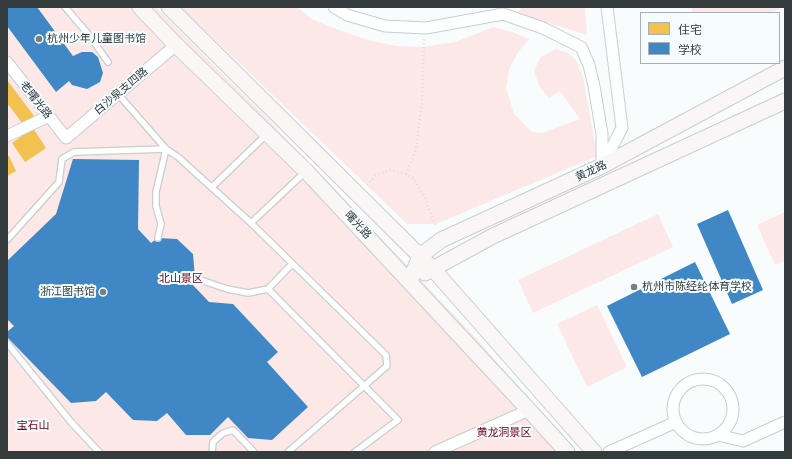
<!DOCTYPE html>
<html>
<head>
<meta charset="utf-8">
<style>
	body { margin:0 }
	#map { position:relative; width:792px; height:459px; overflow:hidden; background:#f8fcfd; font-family:"Golos Text","Noto Sans SC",sans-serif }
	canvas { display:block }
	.frame { position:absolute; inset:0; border:8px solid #353c3e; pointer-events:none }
	.legend { position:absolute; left:640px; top:12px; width:140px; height:52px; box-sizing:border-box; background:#f6fdff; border:1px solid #a9b0b2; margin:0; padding:5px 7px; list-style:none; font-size:12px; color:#353c3e }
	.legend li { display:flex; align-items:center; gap:8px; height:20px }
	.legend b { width:20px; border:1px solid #a9b0b2 }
</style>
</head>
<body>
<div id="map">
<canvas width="792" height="459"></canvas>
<div class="frame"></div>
<ul class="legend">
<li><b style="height:11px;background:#f2c14e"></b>住宅</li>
<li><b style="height:11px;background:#3f88c5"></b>学校</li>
</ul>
</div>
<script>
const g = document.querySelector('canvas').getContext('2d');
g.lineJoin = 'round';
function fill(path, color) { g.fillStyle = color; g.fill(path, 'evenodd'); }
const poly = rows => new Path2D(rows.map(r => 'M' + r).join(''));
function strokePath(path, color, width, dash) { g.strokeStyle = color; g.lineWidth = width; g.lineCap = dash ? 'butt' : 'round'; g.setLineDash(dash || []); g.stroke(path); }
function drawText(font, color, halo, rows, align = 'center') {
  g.font = font + ' "Golos Text","Noto Sans SC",sans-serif'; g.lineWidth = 4; g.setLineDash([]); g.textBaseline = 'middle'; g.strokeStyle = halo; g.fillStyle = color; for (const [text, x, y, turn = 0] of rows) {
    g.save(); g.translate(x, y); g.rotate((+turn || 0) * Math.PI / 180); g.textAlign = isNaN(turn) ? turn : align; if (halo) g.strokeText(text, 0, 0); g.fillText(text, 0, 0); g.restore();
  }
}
fill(poly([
	[7,7,156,7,270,121,475,337,575,452,7,452],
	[181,7,297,7,312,19,333,28,368,40,396,46,423,47,455,42,494,27,512,32,529,39,518,52,509,69,506,88,514,114,532,132,542,133,580,119,560,91,549,98,539,86,534,70,541,57,556,49,568,53,576,60,583,77,597,156,436,224,407,224],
	[522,7,585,7,587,35,517,13],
	[691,7,783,7,772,13,693,13],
	[785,212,785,261,775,265,757,225],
	[658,214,673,247,533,313,518,280],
	[597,305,627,367,587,387,557,324]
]), '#fce8e7');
fill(poly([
	[7,80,34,116,23,124,7,103],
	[33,128,46,148,25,162,12,143],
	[9,156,16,171,7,176,7,157]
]), '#f2c14e');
fill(poly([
	[7,7,37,7,73,56,82,52,92,52,98,57,103,73,100,82,87,89,72,85,69,81,56,92,7,26],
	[73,159,139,160,138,229,151,243,158,238,177,239,193,254,195,278,191,283,209,302,233,304,278,352,267,362,308,407,272,440,248,438,228,417,210,435,186,435,167,413,157,421,133,420,106,392,96,401,71,403,7,337,7,332,14,326,7,319,7,261,56,214],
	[728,210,763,290,732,304,697,224],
	[695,262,730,334,642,377,607,306]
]), '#3f88c5');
const lane = poly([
	[65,7,89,35,108,62],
	[118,94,166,149,156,192,156,206,161,224,158,238],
	[212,187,267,134],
	[251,223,305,172],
	[7,240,59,182,62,159,74,152,166,149,178,157,251,223,386,355,387,366,288,452],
	[292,264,268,289,398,420,355,452],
	[195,278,227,289,248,293,268,289],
	[7,343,71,422,99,452],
	[212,452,213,442,223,433,233,430,254,452]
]);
const street = poly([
	[334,7,347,15,385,26,426,28,503,14,543,28,581,47,589,65,594,86,602,134,602,166],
	[7,62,66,138,176,45],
	[7,136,49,116],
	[603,164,622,128,607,7],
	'673 409a30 30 0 1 1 60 0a30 30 0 1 1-60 0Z',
	[718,435,743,441,785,422],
	[435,452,529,410],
	[609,452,676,422]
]);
const secondary = poly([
	[140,7,176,45,306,171,529,410,567,452],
	[169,7,432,268,594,452],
	[425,273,493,236,785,101],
	[410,281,420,256,441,240,602,166,785,68]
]);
strokePath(lane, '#c9cecf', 8);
strokePath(street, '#c9cecf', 13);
strokePath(secondary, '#c9cecf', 17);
strokePath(poly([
	[406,174,416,149,422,102,424,39],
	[367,185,376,175,390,170,406,174,414,179,425,198,436,227]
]), '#dcddde', 2.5, [1, 3]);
strokePath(lane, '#feffff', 5.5);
strokePath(street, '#feffff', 11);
strokePath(secondary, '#faf6f6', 15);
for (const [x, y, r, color] of [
	[39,39,4,"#797f81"],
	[634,287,4,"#797f81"],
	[103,292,4,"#797f81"]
]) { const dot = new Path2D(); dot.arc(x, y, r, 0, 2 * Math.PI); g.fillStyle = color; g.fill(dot); strokePath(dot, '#f6fdff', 1.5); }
drawText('11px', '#353c3e', '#f6fdff', [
	["杭州少年儿童图书馆",47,39],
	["杭州市陈经纶体育学校",642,287],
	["浙江图书馆",95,292,"right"]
], 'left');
drawText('11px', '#353c3e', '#f6fdff', [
	["白沙泉支四路",121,91,-40],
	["老曙光路",36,100,52],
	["黄龙路",591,171,-25],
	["曙光路",358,225,47]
]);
drawText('11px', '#740014', '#f6fdff', [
	["北山景区",181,279],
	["宝石山",33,426],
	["黄龙洞景区",504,433]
]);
</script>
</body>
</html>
